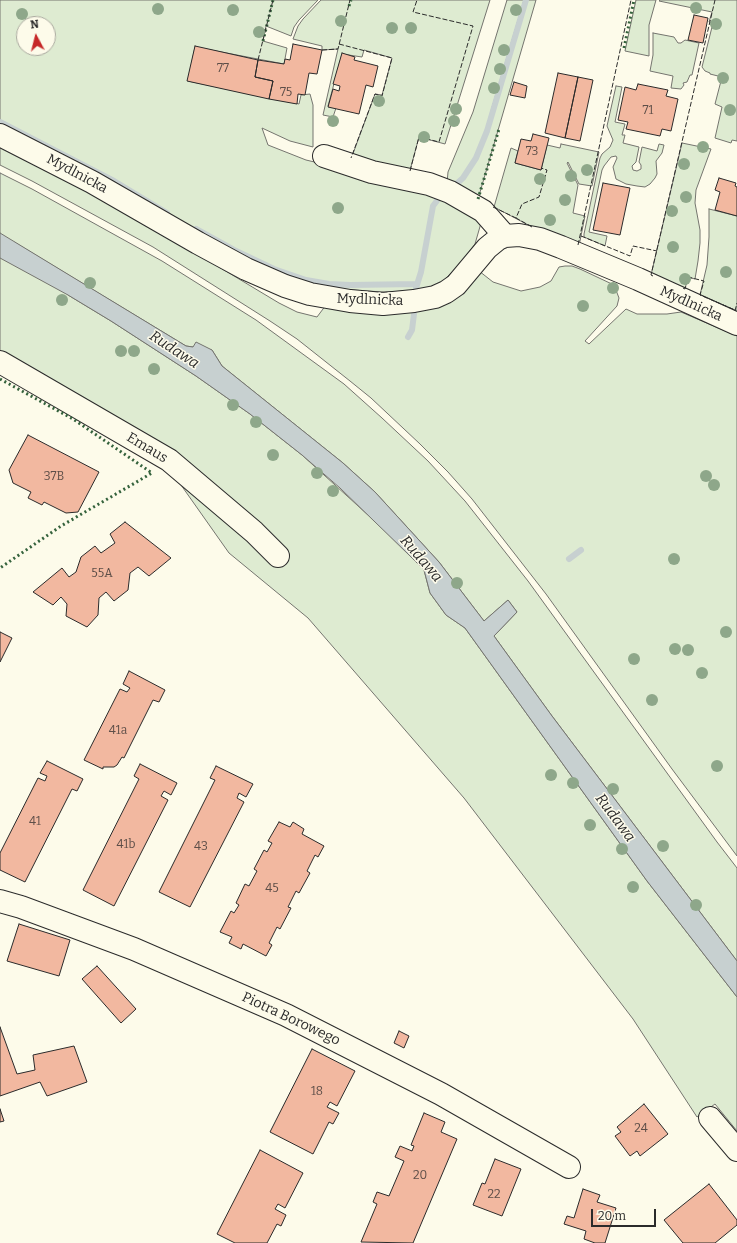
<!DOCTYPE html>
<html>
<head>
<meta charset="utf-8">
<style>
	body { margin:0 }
	#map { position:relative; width:737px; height:1243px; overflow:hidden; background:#fdfbea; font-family:Bitter,serif }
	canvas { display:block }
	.north { position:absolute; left:16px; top:16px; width:40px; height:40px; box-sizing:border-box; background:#fdfbea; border:1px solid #a9a89e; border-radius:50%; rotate:353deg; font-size:11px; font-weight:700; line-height:16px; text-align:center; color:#2b2b2b }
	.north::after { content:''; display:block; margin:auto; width:14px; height:18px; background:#c62828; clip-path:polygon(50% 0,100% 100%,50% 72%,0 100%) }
	.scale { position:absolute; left:591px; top:1209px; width:65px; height:18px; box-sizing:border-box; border:2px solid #2b2b2b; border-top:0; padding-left:5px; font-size:12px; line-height:14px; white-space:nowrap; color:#2b2b2b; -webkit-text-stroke:3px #fdfbea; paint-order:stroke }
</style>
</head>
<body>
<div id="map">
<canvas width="737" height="1243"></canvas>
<div class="north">N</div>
<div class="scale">20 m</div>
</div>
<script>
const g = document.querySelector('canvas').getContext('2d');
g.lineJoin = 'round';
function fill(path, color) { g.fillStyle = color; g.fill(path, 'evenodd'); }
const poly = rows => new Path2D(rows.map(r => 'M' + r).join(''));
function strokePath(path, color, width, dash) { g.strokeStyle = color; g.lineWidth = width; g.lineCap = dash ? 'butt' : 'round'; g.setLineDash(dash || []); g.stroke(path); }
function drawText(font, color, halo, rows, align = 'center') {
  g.font = font + ' Bitter,serif'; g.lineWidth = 3; g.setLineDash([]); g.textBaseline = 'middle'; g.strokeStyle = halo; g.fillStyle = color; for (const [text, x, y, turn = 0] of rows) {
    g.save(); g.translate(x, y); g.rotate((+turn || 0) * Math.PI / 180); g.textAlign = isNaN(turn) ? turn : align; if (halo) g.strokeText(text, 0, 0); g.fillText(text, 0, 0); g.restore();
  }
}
const green = poly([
	[0,0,318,0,299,20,294,27,291,36,266,26,263,41,287,48,284,64,195,47,188,81,299,104,301,95,310,94,313,105,313,147,290,141,262,128,268,145,306,160,424,188,481,223,475,244,461,263,441,283,430,288,408,291,383,292,336,289,296,280,264,267,0,125,0,0],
	[24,24,48,24,48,48,24,48,24,24],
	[321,0,490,0,445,144,419,137,409,174,351,159,375,94,382,95,392,58,364,50,362,57,342,54,328,106,336,108,333,117,323,115,338,49,322,50,322,46,293,39,298,26,303,19,321,0],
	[507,0,524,0,491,111,494,110,527,0,536,0,478,199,447,183,448,172,473,112,507,0],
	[636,0,656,0,649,25,649,56,625,51,636,0],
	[660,0,737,0,737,141,732,140,731,143,715,138,722,107,715,104,722,77,710,74,710,73,705,71,702,67,713,23,709,22,712,12,659,1,660,0],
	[653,33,674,37,678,43,681,43,685,40,699,43,692,75,690,75,687,82,683,83,684,85,681,89,671,88,673,76,650,71,653,55,653,33],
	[616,86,622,87,615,122,625,124,622,135,625,135,623,143,639,147,636,162,632,166,633,170,637,171,641,169,641,165,639,162,642,147,657,151,659,144,664,145,662,153,656,161,657,174,655,178,650,184,645,187,637,186,626,184,616,179,613,167,617,158,616,156,611,157,604,166,602,170,589,232,607,236,605,246,584,237,584,234,600,158,602,154,610,147,613,140,607,126,616,86],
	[682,143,711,149,696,190,695,203,700,230,700,243,698,261,695,279,688,277,685,289,651,275,682,143],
	[0,144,89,189,279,303,297,312,317,317,326,305,390,311,479,271,493,282,521,291,540,287,551,281,559,267,565,266,572,266,580,269,614,285,619,298,617,306,585,341,589,344,626,309,637,314,667,314,681,312,737,336,737,856,672,769,546,594,472,499,448,472,420,444,371,398,350,381,297,339,270,321,153,247,32,181,0,165,0,144],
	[561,144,599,152,592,186,579,184,568,162,567,163,578,185,573,213,585,216,579,246,536,229,494,207,511,148,518,151,515,163,541,170,547,145,560,148,561,144],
	[0,173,32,189,162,261,256,320,344,384,382,418,428,461,465,501,528,581,717,842,737,868,737,961,552,716,494,636,517,612,508,600,484,621,439,562,375,492,343,463,222,366,212,350,186,346,14,242,68,295,111,321,196,376,250,414,302,455,379,525,424,570,430,593,446,615,465,628,647,881,737,997,737,1131,715,1104,697,1117,633,1019,464,798,308,618,229,553,169,468,0,358,0,173],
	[709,209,737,216,737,315,734,314,735,310,700,295,707,265,709,237,709,209]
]);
fill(green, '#deebd1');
strokePath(green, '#74746e', 1);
const water = poly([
	[0,233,186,346,193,347,196,342,212,350,222,366,343,463,375,492,439,562,484,621,508,600,517,612,494,636,552,716,737,961,737,997,647,881,465,628,446,615,430,593,424,570,409,555,340,488,302,455,250,414,196,376,111,321,68,295,0,258,0,233]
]);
fill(water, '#c7d0d0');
strokePath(water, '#74746e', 1);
strokePath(poly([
	[0,122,114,181,167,213],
	[454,186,463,178,476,158,487,131,526,0],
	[196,229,234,250,274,269,306,280,329,284,350,285,417,284],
	[416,288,421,272,433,206,439,198],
	[408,337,412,330,414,314],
	[569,559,581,550]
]), '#c7d0d0', 6);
const building = poly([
	[694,15,708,18,703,43,688,40,694,15],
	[293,44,322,50,317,74,309,73,305,95,298,94,297,104,269,99,273,81,255,77,258,60,284,64,285,59,290,60,293,44],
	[195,46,258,60,255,77,273,81,269,99,187,81,195,46],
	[342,53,355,57,354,60,378,66,373,87,366,85,359,114,328,107,333,89,339,91,340,86,333,84,342,53],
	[558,73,578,77,565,138,545,133,558,73],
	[578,77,593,80,580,141,565,138,578,77],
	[514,82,527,86,525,98,510,95,514,82],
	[638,84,668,90,666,96,678,99,671,131,662,129,660,136,626,129,628,122,618,120,625,87,636,90,638,84],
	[533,134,549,138,541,170,515,163,521,139,531,141,533,134],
	[719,178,736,183,735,186,737,187,737,216,715,210,720,192,715,190,719,178],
	[603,183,630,188,620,235,593,230,603,183],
	[28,435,99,472,78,512,66,513,44,502,42,505,28,498,31,492,13,483,9,470,28,435],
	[125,522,171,558,149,576,138,567,130,573,128,590,114,601,106,592,99,598,98,615,87,627,66,616,67,604,61,597,53,605,33,592,62,568,69,577,76,572,81,557,95,546,101,553,115,543,110,534,125,522],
	[0,632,12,638,0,662,0,632],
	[129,671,165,690,159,702,153,700,124,758,122,757,117,765,114,767,103,767,103,769,84,760,120,689,127,692,130,688,123,684,129,671],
	[47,761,83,779,77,791,72,789,25,882,0,870,0,853,38,778,45,781,47,776,40,773,47,761],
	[140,764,177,783,171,795,164,791,161,796,168,800,114,906,83,890,139,779,134,776,140,764],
	[216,766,253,784,246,797,239,793,237,798,244,802,190,907,159,892,215,780,210,778,216,766],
	[279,822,290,827,293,822,304,829,302,834,324,846,318,857,315,855,307,871,310,873,299,893,296,891,288,907,291,908,280,929,277,927,269,943,272,945,266,956,243,944,241,949,229,943,232,937,220,932,231,911,234,913,239,905,236,903,245,884,249,886,257,871,254,869,264,850,267,852,272,843,268,841,279,822],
	[19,924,70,940,59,976,7,961,19,924],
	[97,966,136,1009,121,1023,82,979,97,966],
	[0,1027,17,1074,35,1070,33,1055,74,1046,87,1082,47,1096,40,1082,0,1096,0,1027],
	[399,1031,409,1036,404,1048,394,1043,399,1031],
	[312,1049,355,1071,337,1106,330,1102,327,1107,339,1113,333,1124,329,1122,313,1154,270,1132,312,1049],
	[644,1104,668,1134,640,1156,637,1151,630,1156,615,1136,621,1132,617,1127,644,1104],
	[0,1109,4,1121,0,1122,0,1109],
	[424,1113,445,1122,441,1132,457,1139,413,1243,361,1242,377,1204,373,1202,377,1192,389,1196,404,1161,395,1157,400,1146,412,1151,414,1146,411,1145,424,1113],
	[260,1150,303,1173,285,1208,278,1204,275,1209,286,1215,281,1226,277,1224,267,1243,235,1243,217,1234,260,1150],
	[495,1159,521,1169,502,1216,473,1205,482,1183,485,1184,495,1159],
	[709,1184,737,1220,737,1225,715,1243,683,1243,664,1220,709,1184],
	[583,1189,600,1195,597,1202,616,1208,605,1243,595,1243,584,1239,586,1231,564,1224,567,1216,574,1218,583,1189]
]);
fill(building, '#f2b8a0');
strokePath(building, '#2b2b2b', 1);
const minor = poly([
	[0,135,92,182,198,243,246,269,285,286,310,294,350,301,383,304,414,301,435,297,446,292,456,285,487,248,498,239,505,236,519,235,540,239,561,247,638,279,737,324],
	[324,156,372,172,429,184,450,192,483,211,505,236],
	[0,362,169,460,254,532,278,556],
	[0,901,21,907,134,949,286,1015,441,1094,569,1167],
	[710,1118,737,1150]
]);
strokePath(minor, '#2b2b2b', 24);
strokePath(minor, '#fdfbea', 22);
strokePath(poly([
	[349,6,351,0],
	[263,41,273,0],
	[624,48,634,0],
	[478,199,499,129],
	[0,379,73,419,152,473,61,526,0,568]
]), '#34623c', 3, [2, 3]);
strokePath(poly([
	[339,44,392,58,382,96,375,94,351,158],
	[322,50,338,49,350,0],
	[258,60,273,0],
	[410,171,419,137,439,142,473,26,413,12,417,0],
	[493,207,516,218],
	[532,227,516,218,522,204,539,197,547,170,541,168],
	[581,236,630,256,633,246,657,251],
	[578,245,631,0],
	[653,276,651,275,715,0],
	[683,288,685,289,688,277,704,281,700,295,735,310],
	[735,311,737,303]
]), '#2b2b2b', 1, [5, 2]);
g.fillStyle = '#8ea78a';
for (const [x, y] of [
	[696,8],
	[158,9],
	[233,10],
	[516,10],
	[22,14],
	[341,21],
	[716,24],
	[392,28],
	[411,28],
	[259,32],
	[504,50],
	[500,69],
	[723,78],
	[494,88],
	[379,101],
	[456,109],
	[730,110],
	[333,121],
	[454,121],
	[424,137],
	[703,147],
	[684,164],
	[587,170],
	[571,176],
	[540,179],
	[686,197],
	[565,200],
	[338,208],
	[672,211],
	[550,220],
	[673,247],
	[726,272],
	[685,279],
	[90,283],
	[613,288],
	[62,300],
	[583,306],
	[121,351],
	[134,351],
	[154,369],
	[233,405],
	[256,422],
	[273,455],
	[317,473],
	[706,476],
	[714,485],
	[333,491],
	[674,559],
	[457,583],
	[726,632],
	[675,649],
	[688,650],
	[634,659],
	[702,673],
	[652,700],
	[717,766],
	[551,775],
	[573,783],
	[613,789],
	[590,825],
	[663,846],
	[622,849],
	[633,887],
	[696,905]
]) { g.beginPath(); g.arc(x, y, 6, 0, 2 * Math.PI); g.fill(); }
drawText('12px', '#5d4e48', null, [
	["77",223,69],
	["75",286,93],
	["71",648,111],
	["73",532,152],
	["37B",54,477],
	["55A",102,574],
	["41a",118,731],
	["41",35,822],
	["41b",126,845],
	["43",201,847],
	["45",272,889],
	["18",317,1092],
	["24",641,1129],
	["20",420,1176],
	["22",494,1195]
]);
drawText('14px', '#2b2b2b', '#fdfbea', [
	["Mydlnicka",77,174,28],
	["Mydlnicka",370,300,2],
	["Mydlnicka",691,304,24],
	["Emaus",147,448,31],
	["Piotra Borowego",291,1019,25]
]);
drawText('italic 15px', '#2b2b2b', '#fdfbea', [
	["Rudawa",174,350,33],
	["Rudawa",421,559,49],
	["Rudawa",615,818,53]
]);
</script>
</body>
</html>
